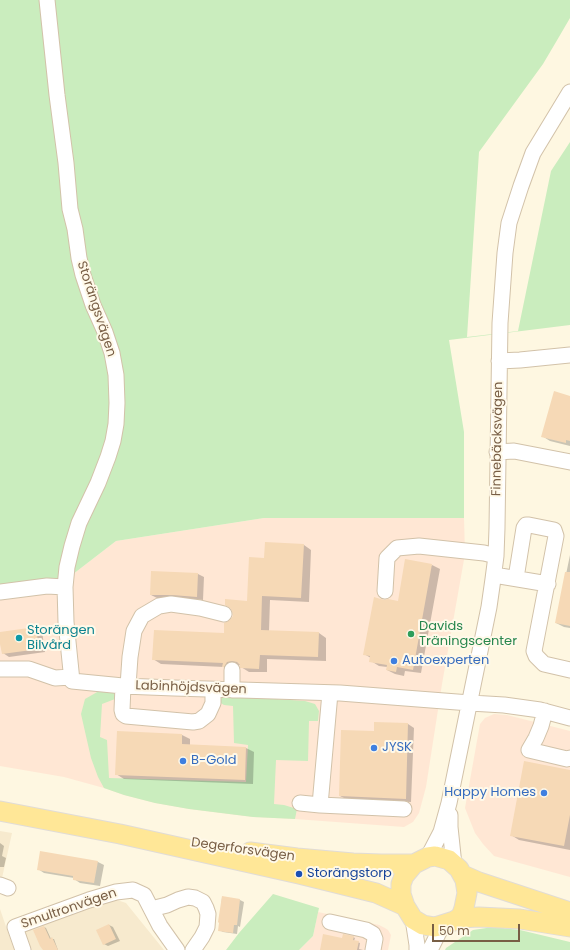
<!DOCTYPE html>
<html>
<head>
<meta charset="utf-8">
<style>
	body { margin:0 }
	#map { position:relative; width:570px; height:950px; overflow:hidden; background:#fef7e1; font-family:Poppins,sans-serif }
	canvas { display:block }
	.scale { position:absolute; left:432px; top:924px; width:88px; height:18px; box-sizing:border-box; border:2px solid #785e45; border-top:0; padding-left:5px; font-size:12px; line-height:14px; white-space:nowrap; color:#785e45; -webkit-text-stroke:3px #fff9e9; paint-order:stroke }
</style>
</head>
<body>
<div id="map">
<canvas width="570" height="950"></canvas>
<div class="scale">50 m</div>
</div>
<script>
const g = document.querySelector('canvas').getContext('2d');
g.lineJoin = 'round';
function fill(path, color) { g.fillStyle = color; g.fill(path, 'evenodd'); }
const poly = rows => new Path2D(rows.map(r => 'M' + r).join(''));
function strokePath(path, color, width, dash) { g.strokeStyle = color; g.lineWidth = width; g.lineCap = dash ? 'butt' : 'round'; g.setLineDash(dash || []); g.stroke(path); }
function drawText(font, color, halo, rows, align = 'center') {
  g.font = font + ' Poppins,sans-serif'; g.lineWidth = 4; g.setLineDash([]); g.textBaseline = 'middle'; g.strokeStyle = halo; g.fillStyle = color; for (const [text, x, y, turn = 0] of rows) {
    g.save(); g.translate(x, y); g.rotate((+turn || 0) * Math.PI / 180); g.textAlign = isNaN(turn) ? turn : align; if (halo) g.strokeText(text, 0, 0); g.fillText(text, 0, 0); g.restore();
  }
}
fill(poly([
	[0,831,12,833,2,878,0,877],
	[114,899,126,903,164,950,28,950,25,937,26,930,32,925],
	[0,909,14,950,0,950]
]), '#f7eace');
fill(poly([
	[264,518,464,518,465,554,442,684,426,787,419,813,413,822,404,827,295,819,253,817,189,809,155,803,124,795,104,788,64,777,0,766,0,587,68,578,116,541],
	[494,714,507,715,570,731,570,877,494,856,483,844,475,833,465,808,480,724,485,718],
	[318,912,379,925,385,928,388,930,391,935,388,950,299,950,313,936]
]), '#ffe7d4');
fill(poly([
	[0,0,570,0,570,18,556,42,543,64,479,152,467,337,518,331,551,171,570,142,570,325,449,340,464,432,464,518,264,518,116,541,68,578,0,587],
	[105,690,116,691,115,699,102,704,100,737,107,740,109,778,246,782,248,745,234,743,233,706,224,705,219,702,222,697,230,696,305,701,315,704,319,711,318,721,309,721,308,761,276,760,274,804,284,805,297,809,295,819,253,817,189,809,155,803,124,795,104,788,98,777,91,758,81,714,85,699,99,691],
	[273,894,319,908,313,936,299,950,226,950,239,933],
	[493,927,520,930,570,942,570,950,445,950,446,948,473,930]
]), '#caedbe');
fill(poly([
	[570,397,570,446,550,441,542,436],
	[304,545,311,550,309,602,270,600,269,631,319,633,326,638,326,661,267,659,267,672,249,672,241,667,241,665,235,666,231,671,224,667,161,664,153,659,225,634,231,621,248,602,265,559],
	[570,555,570,628,564,627,556,623],
	[432,565,440,569,421,673,405,671,404,676,395,674,387,670,387,667,379,666,371,661,371,658,364,654,384,601,398,602],
	[198,574,204,577,203,600,179,598,157,598,151,595],
	[36,628,42,631,45,652,9,657,3,653,0,633],
	[375,723,408,724,414,728,411,802,346,799,340,796,375,732],
	[182,735,190,739,190,745,246,748,254,752,253,784,124,779,116,774],
	[570,771,570,850,519,840,511,835],
	[0,843,4,846,2,856,6,858,4,867,0,867],
	[98,862,104,865,100,886,80,883,74,879,74,878,44,873,38,869],
	[222,897,240,900,244,902,240,927,238,926,237,934,223,932,219,930],
	[109,925,113,927,120,941,108,946,104,944],
	[44,927,46,928,51,939,54,939,58,950,44,950],
	[353,937,355,938,354,941,360,943,359,949,363,950,321,950,343,939]
]), '#0003');
fill(poly([
	[554,391,570,396,570,441,566,440,566,443,541,437],
	[265,542,304,544,301,598,262,596,261,630,319,632,318,657,260,655,259,669,240,668,240,665,237,662,232,661,227,662,224,667,222,667,223,663,152,660,154,630,224,633,224,623,230,620,233,616,232,611,230,608,225,605,225,599,247,601,249,557,264,558],
	[405,559,432,564,413,670,397,667,396,672,386,670,387,665,369,662,370,656,363,655,374,597,384,600,388,599,398,601],
	[151,571,198,573,197,597,172,595,150,595],
	[565,572,570,572,570,626,555,623],
	[36,627,39,649,2,654,0,644,0,632],
	[374,722,408,723,406,799,339,796,341,730,374,731],
	[117,731,182,734,182,744,246,747,245,780,115,775],
	[524,761,570,770,570,815,564,846,510,836],
	[40,851,98,861,94,883,73,880,73,876,37,870],
	[222,896,240,899,237,925,234,925,233,933,218,931,219,923,218,922],
	[109,924,116,939,103,945,96,930],
	[44,926,50,939,52,937,58,950,43,950,40,946,33,930],
	[323,934,342,938,343,934,354,936,353,940,359,941,357,950,320,950]
]), '#f6d9b6');
const minor = poly([
	[47,0,57,95,66,163,70,209,75,229,79,258,83,275,93,305,105,332,112,353,116,375,117,403,116,424,113,441,108,457,98,483,79,523,72,546,67,567,65,587,66,622,72,681,123,686,174,688,340,693,470,703,504,705,540,710,570,718],
	[499,361,520,360,570,355],
	[497,452,514,451,570,462],
	[494,575,548,584],
	[516,578,524,528,526,525,529,525,554,530,556,536,534,651,536,656,544,664,570,670],
	[385,591,387,558,397,548,419,546,484,553,496,556],
	[0,592,47,586,65,587],
	[0,669,29,669,55,678,71,677],
	[123,686,122,710,123,714,126,716,193,722,199,721,208,714,213,703,213,690],
	[128,686,130,657,134,631,142,616,159,606,171,604,200,608,224,614],
	[232,690,232,670],
	[330,693,320,805,404,809],
	[545,711,541,726,536,738,529,750,567,759,570,758],
	[300,803,320,805],
	[450,815,450,827,454,865],
	[428,857,441,832,449,803,489,607,493,579,496,556,497,528,500,323,505,253,509,223,521,186,533,153,570,92],
	[0,885,8,888],
	[151,909,167,905,178,900,188,897,195,898,203,902,206,908,208,914,207,927,202,937,193,950],
	[413,919,417,945,417,950],
	[330,922,366,930,373,934,375,939,373,950],
	[23,950,15,927,89,900,116,892,133,890,144,895,160,926,177,950],
	[430,950,442,926]
]);
const major = poly([
	[0,811,120,834,299,874,376,893,405,906],
	[250,852,297,858,353,863,381,864,414,864],
	[435,856,449,860,459,869,465,880,467,893,464,908,462,914,459,918,454,921,435,927,423,925,413,919,405,906,401,894,401,884,404,876,414,864,428,857,435,856],
	[463,875,479,882,570,912],
	[459,918,479,917,520,919,570,927]
]);
strokePath(minor, '#d2c2a9', 17);
strokePath(major, '#e1dcd6', 21);
strokePath(minor, '#fff', 15);
strokePath(major, '#ffe797', 19);
for (const [x, y, r, color] of [
	[411,634,4,"#2e9e5b"],
	[19,638,4,"#0f9aa8"],
	[394,661,4,"#3f7fe0"],
	[374,748,4,"#3f7fe0"],
	[183,761,4,"#3f7fe0"],
	[544,793,4,"#3f7fe0"],
	[299,874,4,"#1a4fb4"]
]) { const dot = new Path2D(); dot.arc(x, y, r, 0, 2 * Math.PI); g.fillStyle = color; g.fill(dot); strokePath(dot, '#fff9e9', 1.5); }
drawText('13px', '#785e45', '#fff9e9', [
	["Storängsvägen",96,309,72],
	["Finnebäcksvägen",498,439,-89],
	["Labinhöjdsvägen",191,688,2],
	["Degerforsvägen",243,850,8],
	["Smultronvägen",69,909,-19]
]);
drawText('13px', '#27864d', '#fff9e9', [
	["Davids",419,627],
	["Träningscenter",419,642]
], 'left');
drawText('13px', '#0d838f', '#fff9e9', [
	["Storängen",27,631],
	["Bilvård",27,646]
], 'left');
drawText('13px', '#366cbe', '#fff9e9', [
	["Autoexperten",402,661],
	["JYSK",382,748],
	["B-Gold",191,761],
	["Happy Homes",536,793,"right"]
], 'left');
drawText('13px', '#164399', '#fff9e9', [
	["Storängstorp",307,874]
], 'left');
</script>
</body>
</html>
